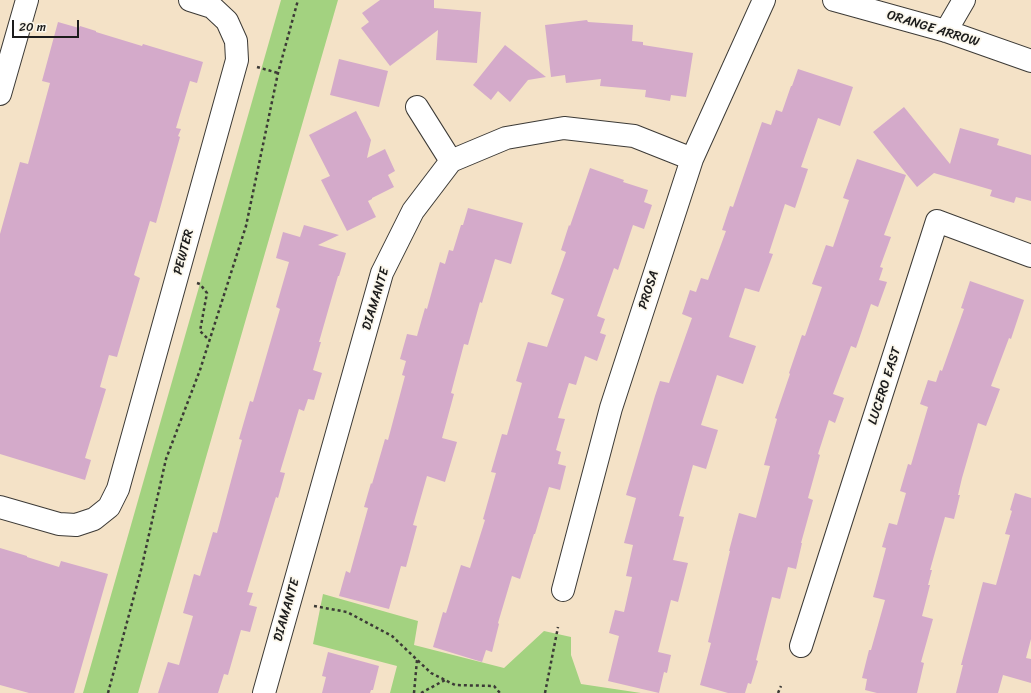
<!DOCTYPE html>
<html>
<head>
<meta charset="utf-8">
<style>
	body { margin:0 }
	#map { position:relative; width:1031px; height:693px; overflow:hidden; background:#f4e2c7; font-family:Sriracha,sans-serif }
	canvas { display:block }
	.scale { position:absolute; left:12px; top:20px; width:67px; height:18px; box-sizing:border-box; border:2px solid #1c1c1c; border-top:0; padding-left:5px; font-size:12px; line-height:14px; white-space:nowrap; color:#1c1c1c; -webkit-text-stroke:3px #fbf7ec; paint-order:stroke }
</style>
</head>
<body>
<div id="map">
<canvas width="1031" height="693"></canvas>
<div class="scale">20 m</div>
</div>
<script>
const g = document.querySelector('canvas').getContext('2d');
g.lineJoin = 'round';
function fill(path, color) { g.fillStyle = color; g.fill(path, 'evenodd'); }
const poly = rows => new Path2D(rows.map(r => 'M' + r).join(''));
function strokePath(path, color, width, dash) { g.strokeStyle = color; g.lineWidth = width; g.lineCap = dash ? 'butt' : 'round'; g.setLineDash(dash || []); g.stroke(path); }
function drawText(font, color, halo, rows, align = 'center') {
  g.font = font + ' Sriracha,sans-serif'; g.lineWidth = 3.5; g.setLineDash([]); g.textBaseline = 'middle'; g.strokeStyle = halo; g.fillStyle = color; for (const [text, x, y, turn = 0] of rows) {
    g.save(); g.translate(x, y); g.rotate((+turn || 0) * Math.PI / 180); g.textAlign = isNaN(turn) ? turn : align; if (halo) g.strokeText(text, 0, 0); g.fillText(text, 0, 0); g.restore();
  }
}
fill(poly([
	[281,0,338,0,138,693,83,693],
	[323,594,418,621,414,645,504,668,544,631,571,637,571,655,581,684,641,693,390,693,397,666,313,644]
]), '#a3d280');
fill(poly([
	[380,0,434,0,434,8,481,12,477,63,436,60,438,30,390,66,361,28,369,22,362,13],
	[587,20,588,22,633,25,632,41,643,42,643,45,693,53,686,97,671,95,670,101,645,97,646,90,600,86,601,79,566,83,565,75,551,77,545,25],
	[58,22,79,28,80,26,96,31,96,32,142,46,143,44,203,62,197,83,190,81,176,128,181,129,178,136,180,137,156,223,150,221,134,275,140,278,117,357,109,355,100,387,106,389,85,458,91,460,85,480,0,454,0,234,20,162,28,164,50,83,42,81],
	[505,45,546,77,528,80,510,102,498,91,491,100,473,85],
	[339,59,388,71,379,107,330,95],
	[798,69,853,87,840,126,818,118,801,167,808,169,795,208,785,204,769,253,773,254,759,292,745,288,729,337,756,346,743,384,717,375,701,425,718,430,706,469,693,465,679,516,684,517,673,560,688,563,678,602,671,600,658,652,671,655,667,673,664,672,659,693,608,681,619,636,609,633,615,610,624,612,632,577,626,576,633,545,624,543,636,498,626,495,655,396,660,381,669,383,692,318,682,314,690,290,696,292,701,278,708,280,726,231,722,230,730,206,733,207,762,122,771,125,776,110,782,112,791,86,792,86],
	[904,107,950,164,960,128,999,139,997,145,1031,155,1031,201,1016,197,1014,203,990,196,992,190,934,173,917,187,873,132],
	[356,111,371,140,367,158,385,149,395,171,388,175,394,187,372,198,372,199,368,201,376,217,347,231,321,180,330,176,309,135],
	[857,159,906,175,884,235,891,237,880,267,883,268,879,280,887,282,878,307,871,304,856,348,851,346,833,394,844,398,835,423,829,420,818,454,820,455,808,498,813,500,801,543,802,543,796,569,788,567,780,599,772,597,756,660,758,661,751,684,748,683,745,693,728,693,700,685,711,643,708,642,730,551,729,551,739,513,756,518,770,466,764,465,777,419,775,418,790,374,789,373,802,335,805,336,822,287,812,284,826,245,833,247,849,200,843,198],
	[590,168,624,180,623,182,648,190,644,202,652,205,644,229,633,225,618,270,614,268,597,316,605,319,600,333,606,335,597,361,585,356,576,385,569,383,558,418,565,419,556,450,561,452,558,464,566,466,560,490,549,487,535,534,534,534,520,579,512,576,498,623,499,624,492,652,486,650,482,662,433,647,443,612,446,613,461,565,470,568,485,520,483,519,496,473,491,472,502,434,507,435,522,383,516,381,528,342,547,347,564,299,551,294,566,252,561,250,569,225,570,226],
	[468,208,523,223,511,264,495,259,482,303,480,302,468,345,464,344,451,393,454,394,442,438,457,442,445,482,427,476,413,525,417,526,406,567,401,566,389,609,339,596,346,571,350,573,368,508,364,507,371,483,372,484,385,439,388,440,405,376,402,375,406,361,400,359,407,334,417,336,425,308,427,309,440,262,445,264,449,250,453,251,461,225,463,225],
	[304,225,339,235,318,245,346,253,339,276,338,276,319,342,321,342,313,370,322,373,314,400,308,399,304,411,299,409,280,472,285,473,278,498,276,497,247,592,253,593,249,605,257,607,250,632,241,630,228,675,224,674,218,693,158,693,168,662,179,665,193,616,183,613,194,574,200,576,213,532,217,533,242,440,239,439,250,401,253,402,280,309,276,307,289,262,276,258,283,232,300,237],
	[970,281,1024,300,1011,339,1009,338,991,386,1000,389,986,426,978,423,962,478,958,495,960,495,954,519,945,517,930,570,932,570,928,585,930,585,922,616,933,619,921,662,924,663,917,693,877,693,865,690,867,679,862,678,869,650,871,650,885,600,873,597,886,548,882,547,889,523,897,525,906,493,900,491,908,464,911,465,928,407,920,404,928,380,936,382,940,370,942,371,964,309,961,308],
	[1015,493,1031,498,1031,639,1026,658,1031,659,1031,683,1003,675,998,693,956,693,963,665,961,665,983,582,996,585,1010,535,1005,534,1012,511,1010,510],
	[0,548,27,556,27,557,59,567,61,561,108,574,74,693,29,693,0,685],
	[328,652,379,666,373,690,371,690,370,693,322,693,326,677,322,676]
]), '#d4aaca');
const minor = poly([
	[834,0,946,31,1031,61],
	[946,31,964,0],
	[0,94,27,0],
	[417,107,451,161],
	[0,507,59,524,76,525,94,519,109,507,118,489,237,60,236,41,227,21,212,7,190,0],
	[563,590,611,408,692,159,764,0],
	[801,646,937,221,1031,256],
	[264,693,382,273,413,211,451,161,506,138,564,128,634,136,692,159]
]);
strokePath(minor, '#3c3a36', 24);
strokePath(poly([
	[257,67,278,73],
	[197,283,200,284,207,293,200,331,209,340],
	[314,606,347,612,392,636,431,673,455,685,494,686,500,693],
	[108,693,141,570,166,459,200,370,246,226,278,73,298,0],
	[414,693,417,660],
	[421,693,445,680],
	[545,693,558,627],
	[778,693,781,686]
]), '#3c3a36', 2.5, [3, 3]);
strokePath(minor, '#fff', 22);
drawText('13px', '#1c1c1c', '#fbf7ec', [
	["ORANGE ARROW",933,29,17],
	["PEWTER",184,252,-75],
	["PROSA",649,290,-72],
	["DIAMANTE",376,299,-73],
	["LUCERO EAST",885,386,-72],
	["DIAMANTE",287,610,-74]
]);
</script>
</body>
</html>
